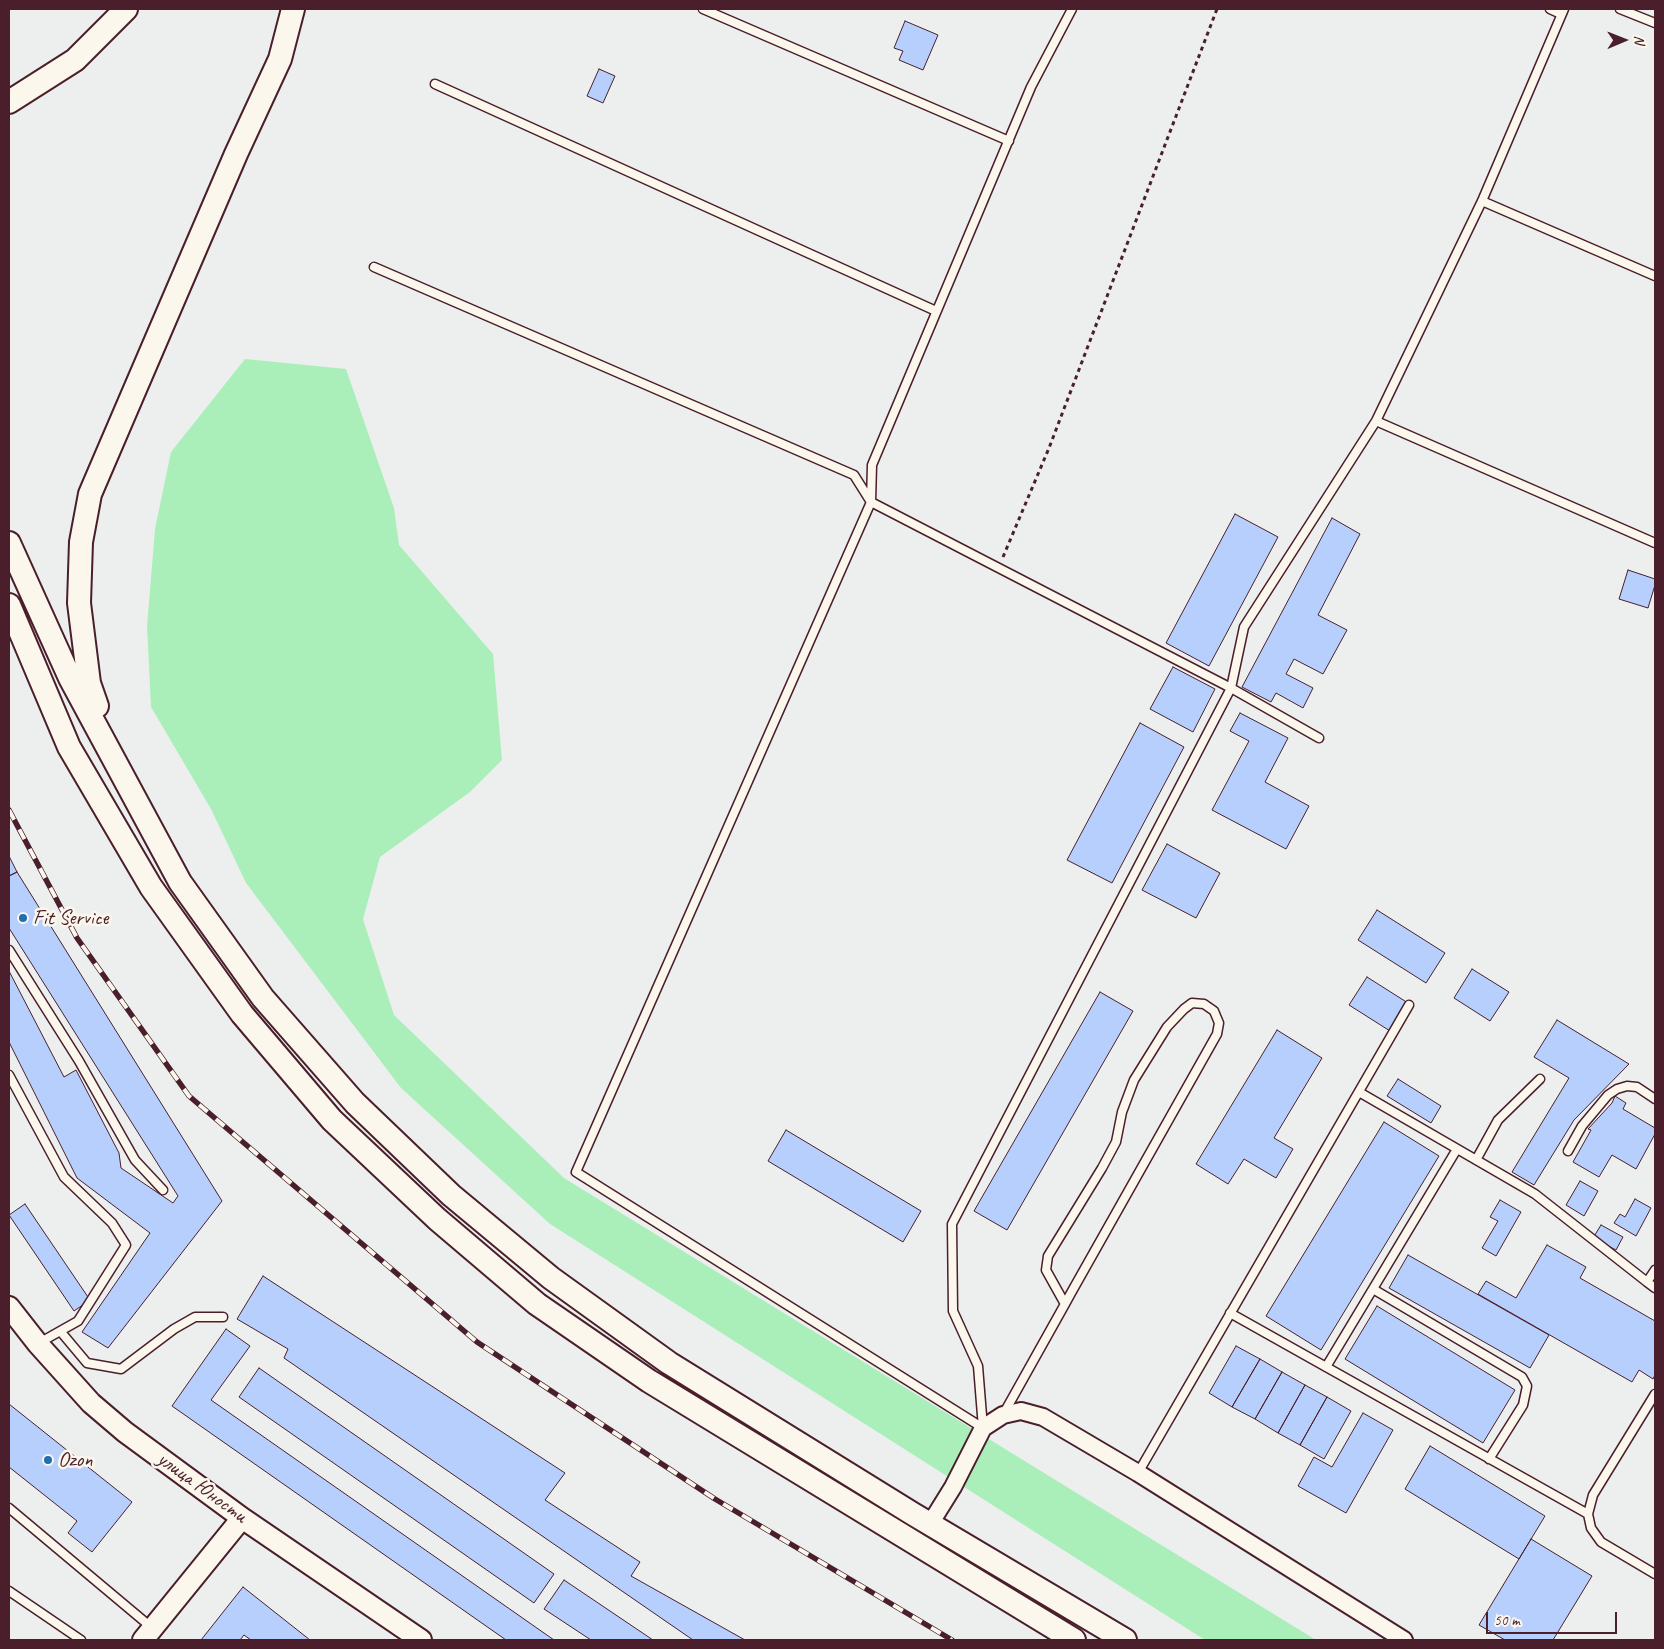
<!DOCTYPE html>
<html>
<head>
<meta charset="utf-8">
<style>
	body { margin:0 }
	#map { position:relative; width:1664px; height:1649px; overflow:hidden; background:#edefef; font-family:Caveat,sans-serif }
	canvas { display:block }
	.frame { position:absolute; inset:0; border:10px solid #4a1f2b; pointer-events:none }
	.north { position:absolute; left:1599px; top:15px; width:50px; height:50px; -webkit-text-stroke:4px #fbf7ec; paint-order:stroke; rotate:89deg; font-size:14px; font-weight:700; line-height:20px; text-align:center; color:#4a1f2b }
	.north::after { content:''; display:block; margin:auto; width:18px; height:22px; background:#4a1f2b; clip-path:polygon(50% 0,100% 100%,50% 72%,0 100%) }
	.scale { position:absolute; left:1486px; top:1612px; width:131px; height:22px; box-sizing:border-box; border:2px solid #4a1f2b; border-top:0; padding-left:6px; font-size:15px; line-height:18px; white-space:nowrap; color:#4a1f2b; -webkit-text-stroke:4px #fbf7ec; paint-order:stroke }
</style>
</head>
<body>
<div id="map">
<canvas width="1664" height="1649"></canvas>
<div class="frame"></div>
<div class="north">N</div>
<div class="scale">50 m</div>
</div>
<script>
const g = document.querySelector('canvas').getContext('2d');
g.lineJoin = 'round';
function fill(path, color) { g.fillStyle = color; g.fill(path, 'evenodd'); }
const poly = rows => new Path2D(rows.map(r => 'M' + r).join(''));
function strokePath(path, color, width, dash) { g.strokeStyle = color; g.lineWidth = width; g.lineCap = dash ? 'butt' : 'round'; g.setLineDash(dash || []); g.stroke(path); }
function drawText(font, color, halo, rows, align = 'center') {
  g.font = font + ' Caveat,sans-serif'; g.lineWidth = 5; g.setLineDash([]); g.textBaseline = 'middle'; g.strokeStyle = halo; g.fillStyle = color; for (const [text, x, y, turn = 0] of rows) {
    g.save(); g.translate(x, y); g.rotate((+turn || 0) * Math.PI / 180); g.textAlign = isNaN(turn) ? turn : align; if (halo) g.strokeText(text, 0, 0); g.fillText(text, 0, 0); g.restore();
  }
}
fill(poly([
	[245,359,346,369,394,508,399,545,493,654,502,760,470,792,380,857,363,919,394,1015,564,1178,1316,1640,1205,1640,550,1224,401,1088,246,883,211,809,151,707,147,626,155,529,171,452]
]), '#aaefba');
const building = poly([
	[905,21,938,35,923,70,899,60,903,51,894,48,905,21],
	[599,69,615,76,603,103,587,96,599,69],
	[1235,514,1278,537,1209,666,1166,643,1235,514],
	[1332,518,1360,534,1318,615,1347,630,1323,674,1294,659,1286,674,1313,688,1303,708,1276,693,1271,702,1242,687,1332,518],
	[1628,570,1655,579,1655,585,1648,608,1619,599,1628,570],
	[1173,667,1215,689,1193,732,1150,709,1173,667],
	[1240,713,1288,738,1265,782,1309,806,1286,849,1212,810,1249,741,1230,731,1240,713],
	[1140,723,1184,747,1112,883,1067,860,1140,723],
	[1167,844,1220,873,1196,918,1142,890,1167,844],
	[9,856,17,872,9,876,9,856],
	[17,872,222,1201,108,1348,82,1332,150,1233,77,1178,9,1042,9,971,64,1077,76,1070,119,1153,121,1168,173,1203,178,1196,9,928,9,876,17,872],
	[1377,910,1445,953,1426,983,1358,940,1377,910],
	[1472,969,1509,992,1490,1021,1454,998,1472,969],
	[1367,977,1408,1003,1390,1031,1349,1005,1367,977],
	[1100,992,1133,1011,1007,1230,974,1211,1100,992],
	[1557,1020,1629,1064,1574,1120,1534,1185,1512,1172,1569,1078,1534,1057,1557,1020],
	[1277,1030,1322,1058,1274,1138,1293,1149,1276,1178,1244,1159,1228,1184,1196,1164,1277,1030],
	[1398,1079,1441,1106,1431,1123,1387,1096,1398,1079],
	[1615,1096,1626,1103,1623,1109,1655,1128,1655,1134,1636,1169,1612,1155,1599,1177,1573,1162,1591,1130,1588,1129,1612,1103,1615,1096],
	[1384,1122,1439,1156,1321,1350,1266,1316,1384,1122],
	[786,1130,921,1211,903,1242,768,1161,786,1130],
	[1580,1181,1598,1191,1584,1216,1566,1205,1580,1181],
	[1635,1199,1651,1208,1636,1236,1614,1223,1620,1214,1625,1217,1635,1199],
	[1500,1200,1521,1212,1496,1256,1482,1248,1498,1221,1490,1217,1500,1200],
	[25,1204,90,1300,74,1311,9,1215,25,1204],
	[1601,1225,1623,1237,1616,1250,1593,1238,1601,1225],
	[1547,1245,1586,1267,1580,1278,1655,1321,1655,1375,1653,1379,1639,1370,1632,1382,1478,1294,1486,1281,1516,1298,1547,1245],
	[1408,1255,1549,1335,1530,1368,1389,1288,1408,1255],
	[263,1276,565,1473,545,1500,640,1562,631,1576,745,1640,693,1640,284,1358,288,1349,237,1319,263,1276],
	[1377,1306,1515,1390,1483,1443,1345,1359,1377,1306],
	[226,1329,250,1346,211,1400,554,1640,506,1640,172,1406,226,1329],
	[1236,1346,1260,1359,1232,1407,1209,1393,1236,1346],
	[1260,1359,1282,1372,1255,1419,1232,1407,1260,1359],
	[259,1368,554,1574,534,1603,239,1397,259,1368],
	[1282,1372,1305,1385,1278,1433,1255,1419,1282,1372],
	[1305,1385,1327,1397,1300,1445,1278,1433,1305,1385],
	[1327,1397,1351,1411,1324,1459,1300,1445,1327,1397],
	[9,1404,132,1502,92,1552,68,1533,77,1521,9,1467,9,1404],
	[1363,1413,1393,1430,1346,1513,1298,1486,1314,1457,1332,1467,1363,1413],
	[1430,1446,1545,1516,1519,1559,1405,1489,1430,1446],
	[1531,1539,1592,1576,1553,1640,1505,1640,1479,1625,1531,1539],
	[564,1580,653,1640,591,1640,544,1609,564,1580],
	[243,1587,310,1640,251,1640,244,1635,240,1640,201,1640,243,1587]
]);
fill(building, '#b6cffd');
strokePath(building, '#4a1f2b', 1);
const service = poly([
	[703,9,1009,141],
	[1550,9,1561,14],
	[1620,9,1655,23],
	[435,84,936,311],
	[1482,201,1655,276],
	[374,267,854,475,871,502],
	[1376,421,1655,543],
	[871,502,872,465,1031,87,1072,9],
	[9,950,79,1061,135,1160,163,1190],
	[9,1075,64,1177,112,1223,126,1245,78,1321,39,1343],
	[1359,1092,1535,1194,1647,1282],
	[1568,1151,1582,1126,1608,1095,1617,1089,1627,1086,1637,1087,1655,1099],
	[1476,1160,1498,1120,1540,1079],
	[1655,1270,1647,1282,1655,1288],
	[1373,1289,1522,1377,1527,1386,1523,1405,1489,1459],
	[1230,1313,1588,1514],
	[61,1332,87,1363,121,1369,174,1329,195,1317,223,1317],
	[1326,1367,1457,1149],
	[1655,1394,1593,1495,1588,1514,1591,1528,1601,1542,1655,1574],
	[1004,1413,1065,1304,1071,1293,1217,1034,1219,1023,1214,1011,1204,1004,1192,1003,1184,1009,1167,1027,1134,1080,1122,1112,1116,1142,1102,1168,1048,1256,1046,1270,1065,1304],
	[983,1428,576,1172,871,502,1231,688,1319,738],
	[983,1428,978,1366,953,1311,952,1224,1231,688,1244,627,1376,421,1482,201,1564,9],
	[1138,1473,1409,1005],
	[9,1508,151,1627],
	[9,1591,81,1640]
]);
const minor = poly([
	[930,1524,953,1487,983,1428,1003,1415,1021,1411,1043,1417,1138,1473,1404,1640]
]);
const tertiary = poly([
	[9,1307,38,1344,91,1403,125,1432,242,1518,421,1640],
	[143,1640,242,1518]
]);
const secondary = poly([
	[9,102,75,60,126,9],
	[9,543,70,678,180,882,263,998,355,1103,451,1195,551,1278,669,1363,913,1514,1125,1640],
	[9,605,69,747,151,887,242,1014,332,1120,437,1219,537,1304,649,1381,1074,1640],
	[97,706,89,683,79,603,81,542,90,494,236,154,280,59,293,9]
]);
strokePath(service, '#4a1f2b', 11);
strokePath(minor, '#4a1f2b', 20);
strokePath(tertiary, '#4a1f2b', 24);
strokePath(secondary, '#4a1f2b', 26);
strokePath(poly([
	[1003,557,1049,448,1217,9]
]), '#4a1f2b', 3, [4, 4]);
strokePath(service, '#fbf7ec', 8);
strokePath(minor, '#fbf7ec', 16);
strokePath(tertiary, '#fbf7ec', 20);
strokePath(secondary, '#fbf7ec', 22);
const rail = poly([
	[9,810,77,938,189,1096,477,1342,715,1499,952,1640]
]);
strokePath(rail, '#4a1f2b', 5.5);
strokePath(rail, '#fbf7ec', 4, [11]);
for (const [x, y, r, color] of [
	[23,918,5,"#1f6fb2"],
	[48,1460,5,"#1f6fb2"]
]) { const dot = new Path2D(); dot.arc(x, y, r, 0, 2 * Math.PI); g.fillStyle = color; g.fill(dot); strokePath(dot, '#fbf7ec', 2); }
drawText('21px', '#4a1f2b', '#fbf7ec', [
	["Fit Service",33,918],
	["Ozon",58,1460]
], 'left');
drawText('21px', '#4a1f2b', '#fbf7ec', [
	["улица Юности",202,1488,36]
]);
</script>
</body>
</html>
